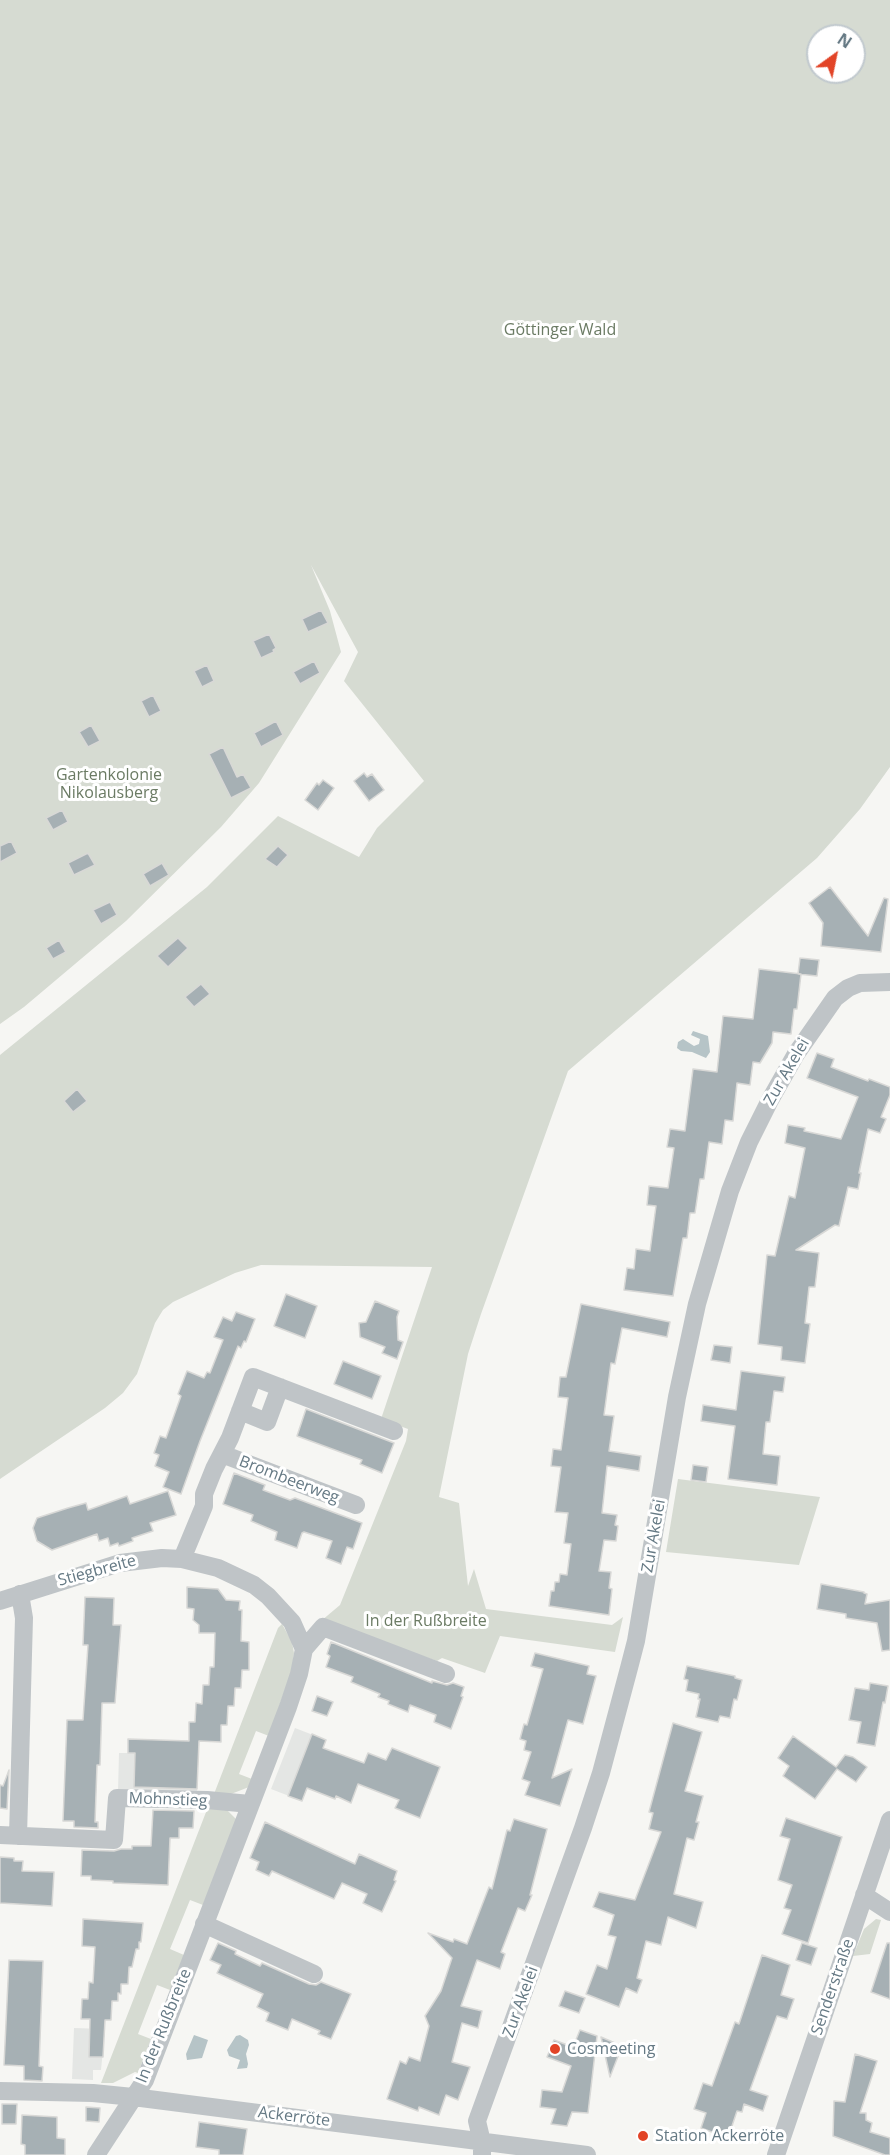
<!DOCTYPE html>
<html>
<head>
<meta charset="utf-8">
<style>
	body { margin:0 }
	#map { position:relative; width:890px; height:2155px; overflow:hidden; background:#f6f6f3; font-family:"Open Sans",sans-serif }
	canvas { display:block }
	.north { position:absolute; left:806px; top:24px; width:60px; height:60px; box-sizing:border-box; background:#fff; border:2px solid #c1c9ce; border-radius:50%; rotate:33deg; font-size:16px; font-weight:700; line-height:24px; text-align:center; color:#657984 }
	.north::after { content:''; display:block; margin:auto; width:21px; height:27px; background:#e24427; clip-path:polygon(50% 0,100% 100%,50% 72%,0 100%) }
</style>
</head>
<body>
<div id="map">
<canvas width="890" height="2155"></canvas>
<div class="north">N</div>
</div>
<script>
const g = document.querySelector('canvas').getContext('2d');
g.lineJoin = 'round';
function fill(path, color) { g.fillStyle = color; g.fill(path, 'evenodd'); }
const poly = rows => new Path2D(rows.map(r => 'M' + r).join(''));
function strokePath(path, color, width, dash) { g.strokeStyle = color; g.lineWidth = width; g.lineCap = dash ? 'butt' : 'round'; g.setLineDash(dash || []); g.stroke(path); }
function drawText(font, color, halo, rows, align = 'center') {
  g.font = font + ' "Open Sans",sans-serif'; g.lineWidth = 6; g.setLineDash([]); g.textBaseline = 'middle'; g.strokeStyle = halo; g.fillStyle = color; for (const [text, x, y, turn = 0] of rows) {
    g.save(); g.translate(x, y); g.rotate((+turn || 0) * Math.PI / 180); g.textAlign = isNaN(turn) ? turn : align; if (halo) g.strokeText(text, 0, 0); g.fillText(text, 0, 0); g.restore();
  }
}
fill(poly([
	[295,1728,326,1740,302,1801,271,1789],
	[128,1739,198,1741,197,1793,118,1791,119,1753,128,1753],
	[74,2028,105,2029,101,2070,93,2070,93,2080,72,2079]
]), '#e4e6e4');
fill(poly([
	[0,0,890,0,890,767,860,809,817,858,568,1071,481,1314,468,1354,439,1497,459,1503,468,1586,474,1569,486,1609,612,1625,623,1617,615,1652,500,1636,485,1673,442,1658,437,1661,321,1621,340,1605,406,1441,408,1429,381,1419,432,1267,261,1265,235,1273,173,1302,163,1310,155,1323,137,1374,123,1393,105,1408,0,1479,0,1055,207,887,278,816,359,857,377,828,424,781,344,681,358,652,311,565,330,611,341,652,259,783,221,827,126,921,24,1007,0,1024],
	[818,36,854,36,854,72,818,72],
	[678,1479,820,1497,799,1565,666,1552],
	[282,1624,292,1642,294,1653,292,1669,269,1736,256,1731,239,1774,252,1779,249,1787,231,1794,214,1794,278,1628],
	[208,1807,224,1807,237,1820,203,1905,190,1900,170,1949,184,1955,170,1990,157,1985,138,2034,151,2039,138,2073,135,2072,113,2083,101,2083],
	[876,1919,881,1920,870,1954,853,1956,864,1929]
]), '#d6dbd2');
fill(poly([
	[693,1031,708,1036,710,1052,706,1058,692,1052,681,1051,677,1048,678,1042,683,1039,694,1046,699,1044,700,1039,691,1035],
	[194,2035,208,2040,202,2058,187,2060,186,2054],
	[240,2035,248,2040,249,2045,246,2054,248,2064,247,2068,237,2069,240,2060,229,2056,227,2050,236,2036]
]), '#b6c4c7');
const building = poly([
	[321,610,328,623,308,632,302,619,321,610],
	[269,634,276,648,273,650,274,652,261,658,253,641,269,634],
	[314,661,320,673,300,684,293,672,314,661],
	[207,665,214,681,202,687,194,671,207,665],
	[153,695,161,711,149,717,141,701,153,695],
	[276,721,283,735,261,747,254,733,276,721],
	[91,725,100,741,88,747,79,732,91,725],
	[223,747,237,777,243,774,251,788,231,798,209,754,223,747],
	[364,773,367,777,372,774,384,790,369,801,354,781,364,773],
	[323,780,334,788,318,810,305,800,317,783,319,785,323,780],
	[62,810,68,822,53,830,46,818,62,810],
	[11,841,17,853,0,862,0,846,11,841],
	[278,846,288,855,277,867,265,859,278,846],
	[88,853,95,865,74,875,68,863,88,853],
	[162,863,169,875,150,886,143,874,162,863],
	[830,887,868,936,884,898,888,899,881,952,821,946,823,923,809,903,830,887],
	[110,902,117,915,101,924,93,910,110,902],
	[178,938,188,948,168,967,157,956,178,938],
	[59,940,66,952,53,959,46,948,59,940],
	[800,958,819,960,817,976,798,974,800,958],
	[759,969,801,974,797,1009,794,1009,791,1034,773,1032,772,1043,760,1063,753,1062,750,1085,737,1083,733,1121,725,1120,722,1144,709,1142,704,1179,700,1179,695,1213,690,1213,687,1238,683,1238,673,1296,624,1290,627,1268,634,1269,636,1249,650,1251,656,1206,647,1205,649,1186,668,1188,674,1148,667,1147,670,1129,685,1131,693,1069,717,1072,723,1016,753,1019,759,969],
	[201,984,210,994,194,1007,185,997,201,984],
	[817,1053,834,1059,831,1067,868,1081,869,1079,890,1087,890,1095,881,1117,886,1119,880,1133,868,1129,859,1173,861,1173,858,1189,848,1187,839,1226,835,1225,796,1250,819,1253,815,1287,809,1287,805,1323,810,1324,805,1363,781,1360,782,1347,758,1344,767,1255,775,1256,789,1196,795,1198,805,1148,785,1143,788,1125,805,1128,804,1131,841,1139,858,1097,807,1078,817,1053],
	[77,1089,87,1101,73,1112,64,1101,77,1089],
	[286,1294,317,1306,305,1338,274,1326,286,1294],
	[375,1301,399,1311,397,1317,398,1340,403,1342,397,1359,382,1353,385,1347,360,1337,359,1323,366,1322,375,1301],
	[581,1304,670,1322,667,1337,622,1328,615,1364,611,1363,604,1415,614,1416,609,1451,641,1456,639,1471,607,1466,602,1513,617,1515,615,1525,618,1526,616,1541,604,1540,599,1571,611,1572,609,1588,612,1589,609,1615,549,1606,551,1591,554,1591,555,1582,559,1582,560,1574,567,1575,571,1544,564,1543,568,1513,555,1512,561,1467,551,1466,553,1449,561,1450,568,1398,558,1397,560,1377,566,1377,581,1304],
	[236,1312,255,1319,246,1342,244,1341,241,1348,238,1346,200,1441,181,1494,163,1487,169,1472,155,1466,159,1455,154,1453,160,1436,166,1438,181,1396,178,1394,187,1371,204,1378,207,1372,210,1373,223,1340,214,1337,223,1317,232,1321,236,1312],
	[714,1345,732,1347,730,1363,711,1360,714,1345],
	[343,1361,381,1376,372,1399,334,1384,343,1361],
	[741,1371,785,1377,783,1392,774,1391,770,1422,766,1422,763,1454,780,1456,777,1485,728,1479,735,1426,701,1421,703,1405,736,1410,741,1371],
	[306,1409,394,1443,382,1473,360,1464,362,1460,297,1436,306,1409],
	[693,1465,708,1467,706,1482,691,1480,693,1465],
	[234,1473,265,1485,263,1490,290,1500,295,1498,362,1523,353,1549,347,1547,341,1564,326,1558,332,1541,304,1532,302,1533,297,1548,275,1540,277,1532,251,1521,253,1515,223,1504,234,1473],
	[168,1491,176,1515,150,1523,153,1531,132,1538,133,1541,119,1546,118,1543,110,1546,108,1538,99,1541,97,1534,52,1550,37,1541,33,1528,37,1518,68,1508,86,1503,88,1510,127,1496,130,1504,168,1491],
	[821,1584,864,1592,864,1593,867,1594,865,1604,890,1600,890,1650,882,1651,877,1623,846,1618,846,1614,817,1609,821,1584],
	[187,1587,218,1589,226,1600,240,1601,239,1610,242,1610,241,1641,249,1642,249,1670,242,1670,241,1688,235,1688,234,1706,228,1706,227,1725,221,1725,221,1742,199,1741,197,1789,134,1787,135,1753,128,1753,128,1739,189,1741,189,1722,195,1722,196,1703,202,1704,203,1685,209,1685,210,1667,214,1667,215,1633,199,1633,199,1625,193,1620,194,1609,187,1608,187,1587],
	[85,1597,114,1598,113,1625,121,1625,115,1703,102,1703,100,1765,97,1765,95,1822,98,1822,98,1828,74,1827,74,1821,63,1821,67,1720,83,1720,88,1645,83,1645,85,1597],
	[331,1642,432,1683,432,1681,447,1685,453,1683,464,1687,461,1696,463,1697,451,1729,434,1722,436,1715,410,1705,408,1712,388,1704,389,1701,378,1697,380,1694,351,1682,353,1677,326,1667,330,1656,327,1654,331,1642],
	[535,1653,589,1666,587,1674,596,1676,583,1724,568,1720,552,1778,572,1769,560,1806,525,1795,530,1782,522,1779,531,1752,524,1750,526,1741,520,1739,524,1724,527,1725,543,1669,531,1666,535,1653],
	[687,1666,735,1676,735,1678,742,1680,737,1700,734,1699,730,1718,720,1716,718,1722,696,1717,700,1699,698,1699,699,1694,686,1691,688,1680,684,1679,687,1666],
	[870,1683,888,1686,885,1703,883,1702,875,1746,857,1743,861,1722,849,1720,855,1688,869,1690,870,1683],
	[317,1696,333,1702,327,1716,312,1711,317,1696],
	[673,1723,702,1732,685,1791,703,1796,696,1822,699,1822,694,1840,687,1838,674,1894,703,1902,696,1928,668,1917,661,1945,646,1941,637,1978,642,1980,637,1993,626,1988,619,2007,586,1994,597,1965,607,1969,616,1937,608,1935,614,1915,593,1907,599,1892,635,1900,661,1832,649,1829,653,1813,649,1812,673,1723],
	[312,1734,326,1740,323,1748,364,1763,368,1753,386,1760,392,1748,440,1767,420,1818,395,1808,399,1800,358,1784,351,1803,336,1796,335,1799,307,1788,302,1801,288,1796,312,1734],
	[793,1736,836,1767,845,1755,853,1757,867,1767,856,1782,837,1769,815,1799,783,1776,789,1766,778,1758,793,1736],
	[9,1770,7,1809,0,1808,0,1785,3,1786,9,1770],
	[153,1810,194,1811,193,1828,179,1828,179,1838,170,1838,168,1885,113,1883,113,1881,91,1880,91,1876,81,1876,82,1850,114,1851,121,1849,132,1849,132,1846,151,1846,153,1810],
	[786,1818,842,1837,808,1943,782,1934,791,1910,784,1908,792,1885,778,1880,790,1839,780,1836,786,1818],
	[514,1819,547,1829,530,1895,532,1895,525,1911,518,1908,501,1952,505,1954,500,1969,477,1960,461,2006,482,2011,478,2028,462,2023,452,2062,470,2067,458,2100,446,2095,439,2115,419,2107,418,2111,387,2099,400,2061,406,2064,409,2057,420,2061,429,2026,425,2016,441,1991,452,1958,428,1933,453,1942,454,1939,467,1944,489,1887,492,1889,507,1830,510,1831,514,1819],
	[265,1822,355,1864,359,1854,397,1871,394,1880,396,1881,382,1912,363,1903,367,1894,342,1883,334,1899,272,1871,269,1876,256,1870,259,1862,250,1858,265,1822],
	[0,1857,14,1858,14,1861,23,1861,22,1871,54,1872,52,1906,0,1903,0,1857],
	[83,1919,143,1923,141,1942,139,1942,139,1949,136,1949,132,1967,129,1967,128,1984,121,1984,121,1994,118,1993,118,2001,112,2001,111,2020,105,2020,103,2057,89,2057,90,2019,81,2019,82,1999,88,1999,89,1982,93,1983,95,1947,82,1946,83,1919],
	[218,1943,236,1951,235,1954,260,1966,262,1963,309,1984,316,1985,321,1982,351,1994,331,2039,318,2034,320,2031,292,2019,288,2030,266,2021,269,2013,257,2007,263,1994,217,1973,221,1965,210,1960,218,1943],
	[802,1943,817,1948,811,1965,796,1960,802,1943],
	[887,1943,890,1943,890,1999,871,1992,887,1943],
	[762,1955,790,1965,781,1995,794,1999,787,2019,777,2016,750,2090,768,2096,763,2111,744,2104,742,2112,737,2111,728,2138,701,2128,706,2113,694,2109,703,2083,712,2086,735,2022,739,2024,762,1955],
	[9,1960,43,1961,39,2066,43,2067,42,2081,24,2080,24,2066,4,2065,9,1960],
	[565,1991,585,1998,579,2013,559,2006,565,1991],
	[580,2030,597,2036,588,2113,572,2112,567,2126,551,2124,556,2109,540,2107,542,2090,562,2092,571,2066,547,2057,554,2040,573,2047,580,2030],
	[601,2037,622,2046,610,2077,601,2037],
	[855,2054,877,2061,860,2113,866,2113,866,2120,872,2123,870,2132,890,2138,890,2155,885,2155,833,2136,834,2101,845,2102,855,2054],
	[2,2104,17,2104,16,2124,2,2124,2,2104],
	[86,2107,100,2108,99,2122,86,2121,86,2107],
	[22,2115,57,2117,57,2138,65,2139,65,2155,25,2155,25,2145,21,2144,22,2115],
	[199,2122,247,2129,243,2155,219,2155,219,2150,196,2147,199,2122]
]);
fill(building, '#a6b0b4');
strokePath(building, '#d8d8d6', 1.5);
strokePath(poly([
	[240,1411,267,1422,280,1387],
	[222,1454,356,1505],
	[182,1559,204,1506,204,1494,214,1469,230,1438,253,1377,394,1431],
	[0,1601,120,1563,162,1558,182,1559,218,1568,254,1585,268,1596,292,1622,304,1649],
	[0,1835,114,1840,117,1798,207,1800,250,1804],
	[18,1836,24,1618,20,1594],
	[864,1895,890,1912],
	[204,1924,314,1974],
	[0,2091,93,2093,133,2097,587,2155],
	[96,2155,145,2080,288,1707,299,1674,304,1649,323,1627,446,1674],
	[482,2155,482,2142,477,2121,583,1828,601,1773,629,1668,636,1641,677,1397,697,1304,730,1191,749,1142,770,1100,796,1054,835,998,848,988,860,983,890,982],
	[776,2155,890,1820]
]), '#bfc4c7', 18);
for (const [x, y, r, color] of [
	[555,2049,6,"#e24427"],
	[643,2136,6,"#e24427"]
]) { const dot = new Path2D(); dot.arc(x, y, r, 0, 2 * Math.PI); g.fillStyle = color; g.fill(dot); strokePath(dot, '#fff', 2); }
drawText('16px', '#6b7b64', '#fff', [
	["Göttinger Wald",560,330],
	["Gartenkolonie",109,775],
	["Nikolausberg",109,793],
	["In der Rußbreite",426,1621]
]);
drawText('16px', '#657984', '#fff', [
	["Zur Akelei",787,1072,-60],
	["Brombeerweg",289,1480,21],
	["Zur Akelei",654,1536,-80],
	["Stiegbreite",97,1571,-15],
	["Mohnstieg",168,1800,2],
	["Senderstraße",833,1987,-71],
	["Zur Akelei",521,2002,-70],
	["In der Rußbreite",164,2026,-68],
	["Ackerröte",294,2117,7]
]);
drawText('16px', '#657984', '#fff', [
	["Cosmeeting",567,2049],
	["Station Ackerröte",655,2136]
], 'left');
</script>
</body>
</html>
